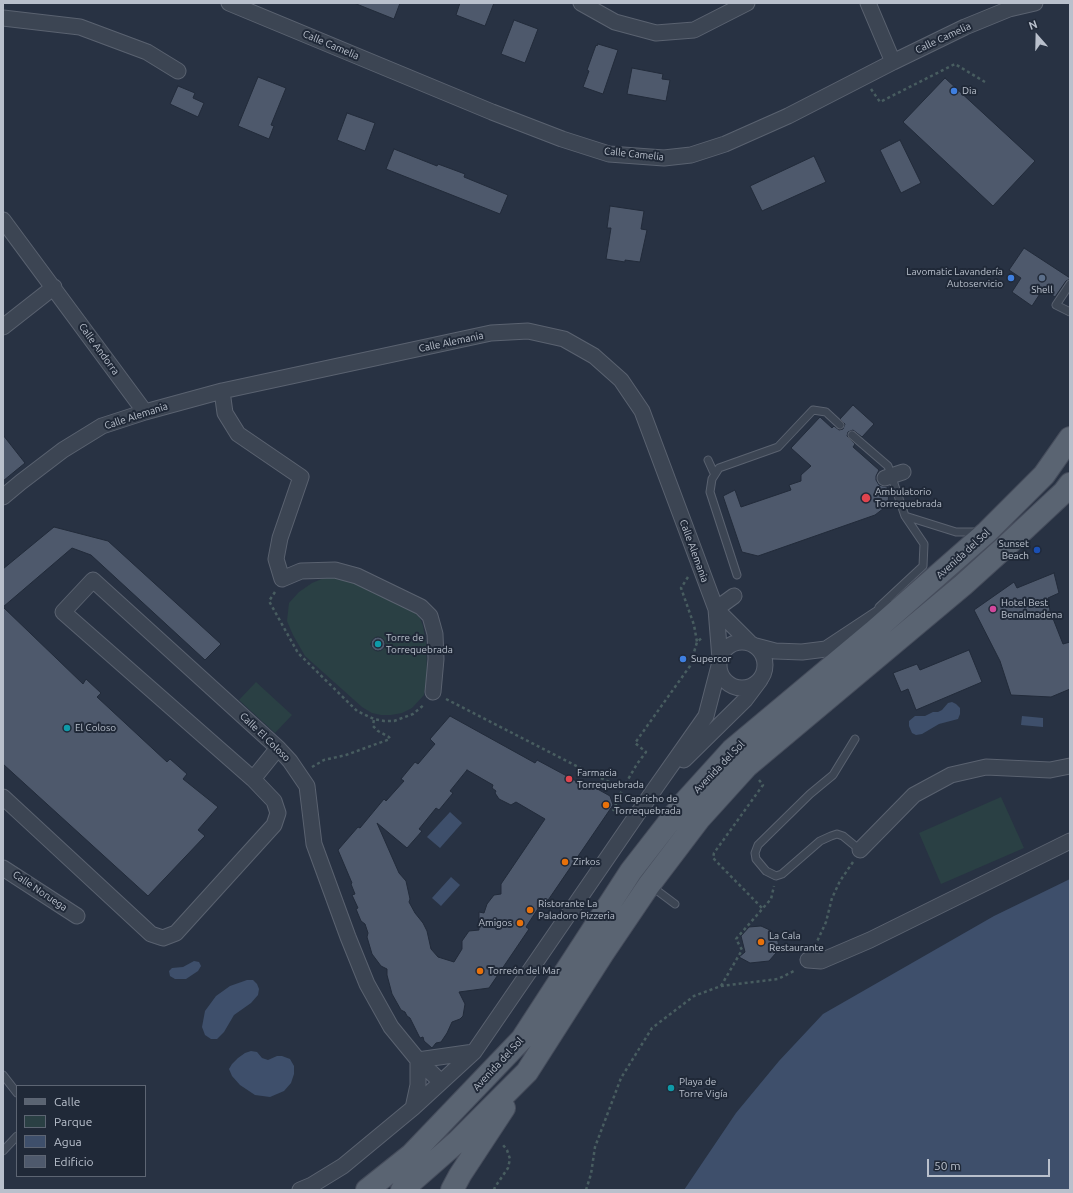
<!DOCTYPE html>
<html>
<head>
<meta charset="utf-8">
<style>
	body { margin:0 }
	#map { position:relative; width:1073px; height:1193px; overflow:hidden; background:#283243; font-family:Ubuntu,sans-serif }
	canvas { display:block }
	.frame { position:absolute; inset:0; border:4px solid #b9c0cc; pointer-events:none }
	.legend { position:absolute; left:16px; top:1085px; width:130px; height:92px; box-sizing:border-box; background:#202938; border:1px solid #5d6573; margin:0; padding:5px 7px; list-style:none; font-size:12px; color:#b9c0cc }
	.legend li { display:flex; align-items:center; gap:8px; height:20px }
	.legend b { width:20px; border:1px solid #5d6573 }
	.north { position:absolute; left:1017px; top:16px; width:40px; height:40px; -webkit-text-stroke:3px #202938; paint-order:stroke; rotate:340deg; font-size:11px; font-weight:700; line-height:16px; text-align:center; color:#b9c0cc }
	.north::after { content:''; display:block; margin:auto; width:14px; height:18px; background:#b9c0cc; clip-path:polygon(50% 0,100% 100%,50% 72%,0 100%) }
	.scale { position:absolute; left:927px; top:1159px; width:123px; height:18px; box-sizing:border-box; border:2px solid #b9c0cc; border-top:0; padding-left:5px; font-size:12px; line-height:14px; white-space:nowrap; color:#b9c0cc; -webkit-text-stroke:3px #202938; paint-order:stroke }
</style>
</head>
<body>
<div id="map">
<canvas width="1073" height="1193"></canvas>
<div class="frame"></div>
<ul class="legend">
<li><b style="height:5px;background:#5a6472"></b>Calle</li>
<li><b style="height:11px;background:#2a4044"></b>Parque</li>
<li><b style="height:11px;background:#3e4f6b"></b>Agua</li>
<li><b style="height:11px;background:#4e596c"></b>Edificio</li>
</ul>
<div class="north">N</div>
<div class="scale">50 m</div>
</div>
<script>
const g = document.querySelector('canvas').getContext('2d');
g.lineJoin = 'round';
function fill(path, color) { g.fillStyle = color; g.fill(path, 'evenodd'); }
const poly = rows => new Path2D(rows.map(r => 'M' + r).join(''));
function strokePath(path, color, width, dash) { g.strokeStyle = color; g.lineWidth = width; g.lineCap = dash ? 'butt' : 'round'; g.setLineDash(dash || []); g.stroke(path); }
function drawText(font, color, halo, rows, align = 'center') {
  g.font = font + ' Ubuntu,sans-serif'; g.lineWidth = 4; g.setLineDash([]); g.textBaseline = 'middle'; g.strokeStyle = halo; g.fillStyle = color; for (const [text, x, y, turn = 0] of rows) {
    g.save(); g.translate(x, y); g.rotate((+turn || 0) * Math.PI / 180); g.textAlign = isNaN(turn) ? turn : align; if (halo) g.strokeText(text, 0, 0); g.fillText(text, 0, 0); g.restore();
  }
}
fill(poly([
	[336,577,359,583,413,611,420,618,423,626,426,644,427,673,424,695,412,708,402,713,391,715,381,715,372,713,362,707,305,656,293,635,287,621,289,603,299,592,312,583,324,578],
	[256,682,292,715,275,733,239,700],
	[1001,797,1024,848,941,884,919,833]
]), '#2a4044');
fill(poly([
	[952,702,956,704,960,708,960,714,958,719,939,724,922,734,916,735,912,733,909,726,909,721,915,716,925,716,933,712,938,712,942,710,948,703],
	[1022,716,1043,718,1043,727,1021,725],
	[450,812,462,823,440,848,427,837],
	[451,877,460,885,441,906,432,898],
	[1070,879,1070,1190,684,1190,736,1113,779,1061,823,1014,994,916],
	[194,961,199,962,201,966,198,971,186,979,175,979,170,976,169,971,172,968,183,967],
	[247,980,253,980,257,984,259,989,258,995,251,1003,234,1015,224,1032,217,1039,211,1039,205,1035,202,1027,205,1011,216,996,230,986],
	[251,1051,257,1052,262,1058,268,1060,277,1056,282,1056,290,1059,294,1066,294,1074,291,1083,284,1091,270,1097,255,1095,240,1085,232,1076,229,1069,232,1064,238,1058,245,1053]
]), '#3e4f6b');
const building = poly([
	[354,3,400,3,394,19,354,3],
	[460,3,494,3,485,26,456,15,460,3],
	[514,20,538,29,525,63,501,54,514,20],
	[598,44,618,50,603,94,583,87,589,71,587,70,596,45,597,46,598,44],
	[632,68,663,74,662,79,670,80,666,101,627,94,632,68],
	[258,77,286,88,271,125,274,126,269,139,238,126,258,77],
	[945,78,1035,161,993,206,903,122,945,78],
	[178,86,195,93,193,98,204,103,198,117,170,104,178,86],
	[347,113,375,123,365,151,337,140,347,113],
	[900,140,921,183,901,193,880,150,900,140],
	[394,149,437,166,438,164,465,174,464,177,508,195,500,214,386,169,394,149],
	[814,156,826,182,762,211,750,186,814,156],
	[610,206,644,211,641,229,647,230,640,262,625,260,625,262,606,259,611,228,607,228,610,206],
	[1024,248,1070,278,1070,279,1066,281,1055,297,1043,289,1032,306,1012,292,1021,278,1009,270,1024,248],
	[853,405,874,424,862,437,853,430,848,432,847,436,855,444,853,447,879,470,876,476,876,480,879,485,887,487,889,490,888,505,875,515,758,556,742,552,723,496,735,490,741,507,791,490,789,485,801,481,801,475,811,466,791,448,820,417,832,428,834,426,839,430,843,429,845,424,840,419,853,405],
	[3,435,25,463,3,481,3,435],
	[54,527,108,541,221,644,205,660,91,555,72,548,3,607,83,684,86,679,101,693,97,697,167,762,170,759,187,774,183,779,218,807,198,830,205,836,148,896,3,764,3,569,54,527],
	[1054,573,1059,593,1048,598,1050,611,1063,644,1070,642,1070,689,1051,697,1011,695,1000,661,974,610,1014,582,1017,588,1054,573],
	'371 644a7 7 0 1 1 14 0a7 7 0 1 1-14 0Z',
	[969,650,982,682,916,710,908,689,901,692,893,673,917,664,920,670,969,650],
	[450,716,535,763,537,760,591,789,592,786,610,796,613,805,542,909,539,907,526,927,529,929,489,988,459,992,465,1004,463,1016,460,1019,452,1022,447,1033,441,1042,436,1043,432,1048,424,1041,423,1037,420,1038,410,1018,407,1016,405,1012,401,1010,392,994,387,975,387,969,381,966,372,954,367,937,368,933,365,924,361,921,356,909,358,908,352,895,355,894,351,884,352,883,338,850,358,827,360,828,384,799,386,801,404,781,401,779,415,762,418,764,435,744,430,739,450,716],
	[467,770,493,785,492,788,496,791,495,793,499,799,511,805,516,802,545,819,501,884,501,894,494,895,487,904,484,913,479,912,479,930,469,931,462,941,462,949,454,962,438,957,431,949,427,931,423,923,415,913,409,902,410,899,406,881,399,873,377,823,407,848,422,831,419,829,436,808,439,810,453,793,450,791,467,770],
	[761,926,772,931,777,938,779,946,776,953,769,961,750,963,739,957,745,952,741,936,749,927,761,926]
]);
fill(building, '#4e596c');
strokePath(building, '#222b3a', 1);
const lane = poly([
	[1070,284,1056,305,1070,312],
	[852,435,888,466,905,516],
	[708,460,713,471,715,474],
	[737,575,710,492,712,479,719,468,778,447,813,410,826,412,840,425],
	[879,607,923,566,924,544,905,516,956,532,979,532],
	[855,739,833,775,810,794,758,845,755,853,756,859,766,871,776,876,782,874,820,841,831,836,837,834,843,836,860,850],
	[651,886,675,904],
	[3,1075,17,1093],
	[3,1151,17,1136]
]);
const street = poly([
	[229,3,492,112,562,139,609,154,664,158,691,155,725,144,788,116,893,62,965,27,1009,9,1035,3],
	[581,3,615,22,656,33,694,30,747,3],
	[868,3,893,62],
	[3,18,80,27,147,52,178,71],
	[3,220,145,412],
	[3,327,54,287],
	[222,391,225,413,238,434,301,477,280,538,276,559,282,579,301,571,335,570,357,576,421,607,430,616,435,634,436,659,433,692],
	[885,478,903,472],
	[3,497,21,482,63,450,102,426,145,412,222,391,491,333,528,331,564,339,594,356,621,380,642,411,716,609,749,642],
	[716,609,720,659],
	[716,609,734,596],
	'719 665a23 23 0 1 1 46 0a23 23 0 1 1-46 0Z',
	[756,646,775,651,802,652,826,649,888,608],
	[278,748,253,779,63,612,93,580,278,748,290,761,307,786,314,844,348,937,367,984,391,1027,418,1060,441,1082],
	[684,760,745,700,760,680],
	[3,797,151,934,163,938,176,933,274,825,278,813,274,801,253,779],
	[860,850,914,795,951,775,986,767,1050,770,1070,766],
	[3,868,77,916],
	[808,960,821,961,870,940,1070,841],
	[418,1060,474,1052],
	[413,1108,418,1085,418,1060],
	[300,1190,312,1185,343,1166,413,1108,474,1052,656,787,706,716,719,666]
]);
const primary = poly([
	[367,1190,411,1155,522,1039,631,871,683,804,732,750,873,632,987,532,1044,475,1070,438],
	[402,1190,458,1141,527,1072,603,953,649,885,699,819,747,766,963,585,1004,548,1064,492,1070,484],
	[452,1190,460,1175,504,1108]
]);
strokePath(lane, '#5a6270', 9);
strokePath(street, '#5a6270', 17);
strokePath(primary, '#464d5c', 24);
strokePath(poly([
	[871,89,880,102,955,64,985,82],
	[688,577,681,588,694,625,697,642],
	[275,592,269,601,298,653,357,711,374,719,384,721,394,721,413,714,425,704],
	[446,699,594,775,623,788],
	[312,767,324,760,346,755,390,739,389,737,378,731,373,726,374,719],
	[759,780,763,785,714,853,713,858,763,909],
	[613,811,623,788,637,764,646,752,635,743,690,666,697,642,703,637],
	[815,946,826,922,832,898,840,881,853,862],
	[721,986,742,950,736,939,771,899,774,886],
	[494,1190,495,1187,508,1168,510,1159,507,1150,503,1145],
	[586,1190,591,1174,595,1147,621,1078,652,1028,694,996,721,986,778,979,796,970]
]), '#485d60', 2.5, [3, 3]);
strokePath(lane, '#3c4553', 7);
strokePath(street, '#3c4553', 15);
strokePath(primary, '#5a6472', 22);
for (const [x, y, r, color] of [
	[954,91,4,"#3f7fe0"],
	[1011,278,4,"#3f7fe0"],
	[1042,278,4,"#5c6f8a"],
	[866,498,5,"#e0444e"],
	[1037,550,4,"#1a4fb4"],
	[993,609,4,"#d1479c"],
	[378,644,4,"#0f9aa8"],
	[683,659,4,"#3f7fe0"],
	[67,728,4,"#0f9aa8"],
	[569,779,4,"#e0444e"],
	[606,805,4,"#e8710a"],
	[565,862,4,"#e8710a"],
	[530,910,4,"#e8710a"],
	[520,923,4,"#e8710a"],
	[761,942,4,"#e8710a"],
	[480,971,4,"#e8710a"],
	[671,1088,4,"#0f9aa8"]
]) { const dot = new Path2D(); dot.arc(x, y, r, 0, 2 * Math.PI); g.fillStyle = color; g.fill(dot); strokePath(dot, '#202938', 1.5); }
drawText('10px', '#b9c0cc', '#202938', [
	["Calle Camelia",943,38,-25],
	["Calle Camelia",331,45,23],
	["Calle Camelia",634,154,6],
	["Calle Alemania",451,342,-12],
	["Calle Andorra",99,349,54],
	["Calle Alemania",136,416,-18],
	["Calle Alemania",694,551,70],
	["Avenida del Sol",963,554,-42],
	["Calle El Coloso",265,737,44],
	["Avenida del Sol",719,767,-46],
	["Calle Noruega",40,891,34],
	["Avenida del Sol",498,1064,-47]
]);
drawText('10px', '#b9c0cc', '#202938', [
	["Dia",962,91],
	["Lavomatic Lavandería",1003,272,"right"],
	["Autoservicio",1003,284,"right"],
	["Shell",1042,290,"center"],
	["Ambulatorio",875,492],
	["Torrequebrada",875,504],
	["Sunset",1029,544,"right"],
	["Beach",1029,556,"right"],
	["Hotel Best",1001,603],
	["Benalmadena",1001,615],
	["Torre de",386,638],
	["Torrequebrada",386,650],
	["Supercor",691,659],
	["El Coloso",75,728],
	["Farmacia",577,773],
	["Torrequebrada",577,785],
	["El Capricho de",614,799],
	["Torrequebrada",614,811],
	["Zirkos",573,862],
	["Ristorante La",538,904],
	["Paladoro Pizzeria",538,916],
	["Amigos",512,923,"right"],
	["La Cala",769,936],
	["Restaurante",769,948],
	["Torreón del Mar",488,971],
	["Playa de",679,1082],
	["Torre Vigía",679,1094]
], 'left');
</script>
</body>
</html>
